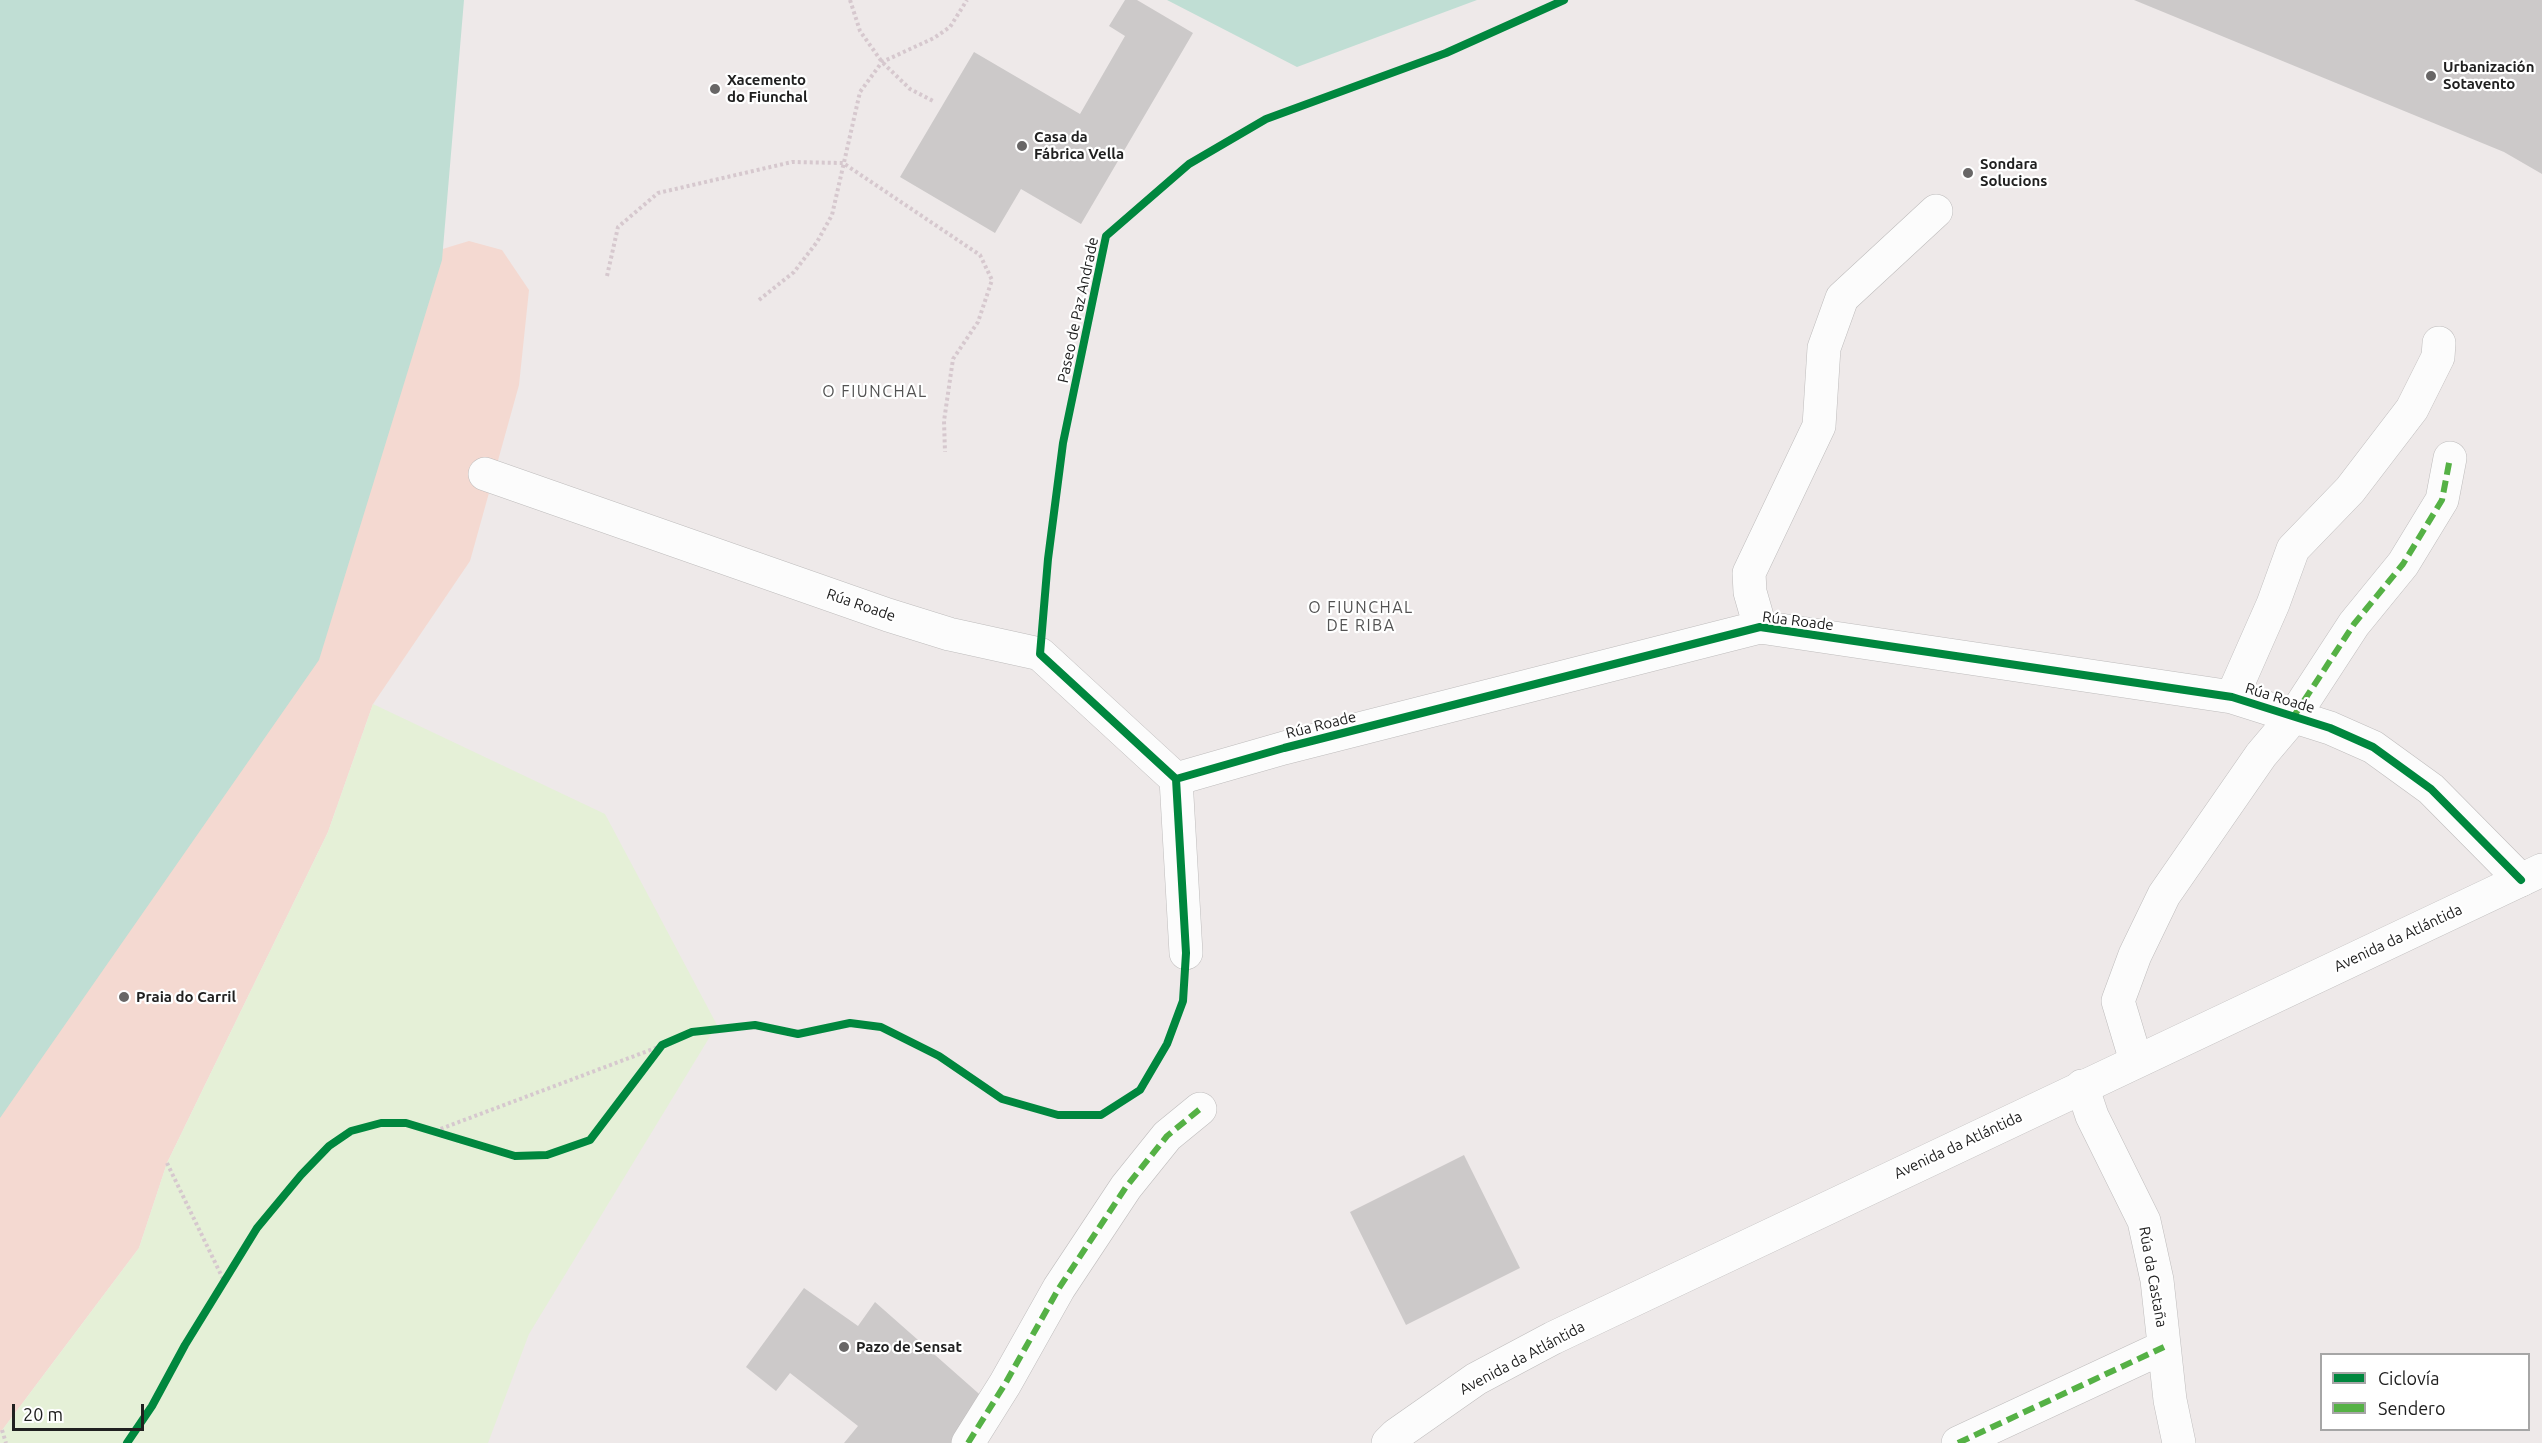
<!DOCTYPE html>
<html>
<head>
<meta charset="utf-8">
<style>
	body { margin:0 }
	#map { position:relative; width:2542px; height:1443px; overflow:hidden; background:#eee9e9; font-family:Ubuntu,sans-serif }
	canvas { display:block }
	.legend { position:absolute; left:2320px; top:1353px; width:210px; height:78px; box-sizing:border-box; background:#fff; border:2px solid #a6a6a6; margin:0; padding:8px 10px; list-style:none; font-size:18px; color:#202020 }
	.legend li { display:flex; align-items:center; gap:12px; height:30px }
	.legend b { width:30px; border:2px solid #a6a6a6 }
	.scale { position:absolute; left:12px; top:1404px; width:132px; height:27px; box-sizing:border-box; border:3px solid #202020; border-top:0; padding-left:8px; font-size:18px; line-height:21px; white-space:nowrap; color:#202020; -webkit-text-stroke:4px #fff; paint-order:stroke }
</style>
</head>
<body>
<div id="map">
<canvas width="2542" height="1443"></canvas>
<ul class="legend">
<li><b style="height:8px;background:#00873e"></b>Ciclovía</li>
<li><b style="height:8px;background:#55b145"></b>Sendero</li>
</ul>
<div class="scale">20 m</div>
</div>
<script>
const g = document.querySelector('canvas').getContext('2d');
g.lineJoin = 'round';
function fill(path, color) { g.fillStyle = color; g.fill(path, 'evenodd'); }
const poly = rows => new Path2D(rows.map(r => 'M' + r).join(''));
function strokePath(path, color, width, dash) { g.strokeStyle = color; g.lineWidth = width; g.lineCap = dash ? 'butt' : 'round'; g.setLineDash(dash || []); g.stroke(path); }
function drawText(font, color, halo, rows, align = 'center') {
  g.font = font + ' Ubuntu,sans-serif'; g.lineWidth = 4.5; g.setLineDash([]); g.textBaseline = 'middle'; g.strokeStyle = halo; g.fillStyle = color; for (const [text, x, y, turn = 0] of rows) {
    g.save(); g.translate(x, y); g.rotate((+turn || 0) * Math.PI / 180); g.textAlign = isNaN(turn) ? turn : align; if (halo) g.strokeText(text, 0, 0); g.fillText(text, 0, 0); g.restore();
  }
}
fill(poly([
	[469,241,502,250,529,290,519,385,470,561,373,704,328,832,167,1163,139,1248,0,1433,0,676,403,261]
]), '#f4d9d1');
fill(poly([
	[373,704,605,814,717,1025,529,1334,488,1443,0,1443,0,1433,139,1248,167,1163,328,832]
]), '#e5f0d7');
fill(poly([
	[0,0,464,0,442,260,319,660,0,1118],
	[1167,0,1477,0,1297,67]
]), '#c0ded4');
fill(poly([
	[1125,0,1137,0,1193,33,1081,224,1021,189,995,233,900,177,974,52,1080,114,1125,36,1109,26],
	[2134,0,2542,0,2542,174,2504,152],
	[1464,1155,1520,1268,1406,1325,1350,1212],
	[804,1288,858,1326,875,1302,986,1400,953,1443,844,1443,858,1426,790,1373,776,1391,746,1367]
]), '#ccc9c9');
const pedestrian = poly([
	[2294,716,2354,624,2403,564,2442,500,2450,458]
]);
const minor = poly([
	[485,474,888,615,949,634,1040,654,1176,779],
	[1760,627,1750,592,1749,573,1819,426,1824,348,1842,298,1936,211],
	[2232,697,2273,604,2293,549,2350,490,2412,409,2438,357,2439,343],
	[1176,779,1284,748,1760,627,2232,697,2330,728,2373,747,2431,789,2521,880],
	[1176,779,1186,953],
	[2136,1061,2118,1001,2135,955,2164,895,2261,755,2294,716],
	[2082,1086,2092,1116,2144,1221,2157,1280,2170,1400,2179,1443],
	[968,1443,1005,1384,1059,1288,1126,1187,1167,1136,1200,1109],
	[1958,1443,2164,1347]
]);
const tertiary = poly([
	[1388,1443,1396,1435,1476,1379,1553,1338,2542,870]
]);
strokePath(pedestrian, '#bebcbc', 34);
strokePath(minor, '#bebcbc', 34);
strokePath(tertiary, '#bebcbc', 34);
strokePath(poly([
	[850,0,860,31,882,62,910,89,935,102],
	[607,276,618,227,658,193,792,162,843,163,980,255,992,280,978,322,953,359,944,421,945,452],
	[759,300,794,272,817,242,832,215,860,92,882,62,934,38,950,27,967,0],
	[1043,614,1063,443,1106,236,1189,164,1266,119,1446,53,1564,0],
	[435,1131,661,1046],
	[167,1163,225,1283],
	[2,1430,6,1443],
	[127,1443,152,1406,185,1345,257,1228,301,1175,329,1146,351,1131,381,1123,406,1123,515,1156,547,1155,590,1140,662,1045,692,1032,755,1025,798,1034,850,1023,881,1027,939,1056,1002,1099,1058,1115,1101,1115,1140,1090,1167,1044,1183,1001,1184,991]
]), '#d6c8ce', 4, [3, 3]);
strokePath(pedestrian, '#fcfcfc', 33);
strokePath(minor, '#fcfcfc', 33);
strokePath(tertiary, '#fcfcfc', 33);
strokePath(poly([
	[2294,716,2354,624,2403,564,2442,500,2450,458],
	[968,1443,1005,1384,1059,1288,1126,1187,1167,1136,1200,1109],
	[1958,1443,2164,1347]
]), '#55b145', 6, [12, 6]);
strokePath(poly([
	[1176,779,1284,748,1760,627,2232,697,2330,728,2373,747,2431,789,2521,880],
	[1176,779,1040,654,1048,559,1063,443,1106,236,1189,164,1266,119,1446,53,1564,0],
	[127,1443,152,1406,185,1345,257,1228,301,1175,329,1146,351,1131,381,1123,406,1123,515,1156,547,1155,590,1140,662,1045,692,1032,755,1025,798,1034,850,1023,881,1027,939,1056,1002,1099,1058,1115,1101,1115,1140,1090,1167,1044,1183,1001,1186,953,1176,779]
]), '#00873e', 8);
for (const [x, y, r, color] of [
	[2431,76,6,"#686666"],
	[715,89,6,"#686666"],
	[1022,146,6,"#686666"],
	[1968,173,6,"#686666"],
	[124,997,6,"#686666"],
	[844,1347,6,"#686666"]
]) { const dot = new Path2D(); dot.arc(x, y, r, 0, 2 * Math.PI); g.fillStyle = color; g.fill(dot); strokePath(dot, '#fff', 2); }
drawText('bold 15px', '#202020', '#fff', [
	["Urbanización",2443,67],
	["Sotavento",2443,84],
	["Xacemento",727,80],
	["do Fiunchal",727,97],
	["Casa da",1034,137],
	["Fábrica Vella",1034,154],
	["Sondara",1980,164],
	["Solucions",1980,181],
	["Praia do Carril",136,997],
	["Pazo de Sensat",856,1347]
], 'left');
drawText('15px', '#202020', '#fff', [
	["Paseo de Paz Andrade",1078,310,-78],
	["Rúa Roade",861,605,19],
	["Rúa Roade",1798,621,7],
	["Rúa Roade",2280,698,17],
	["Rúa Roade",1321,725,-14],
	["Avenida da Atlántida",2398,938,-25],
	["Avenida da Atlántida",1958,1145,-25],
	["Rúa da Castaña",2153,1277,80],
	["Avenida da Atlántida",1522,1358,-28]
]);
g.letterSpacing = '1.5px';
drawText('16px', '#535353', '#fff', [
	["O FIUNCHAL",875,392],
	["O FIUNCHAL",1361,608],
	["DE RIBA",1361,626]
]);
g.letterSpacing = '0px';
</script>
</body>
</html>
